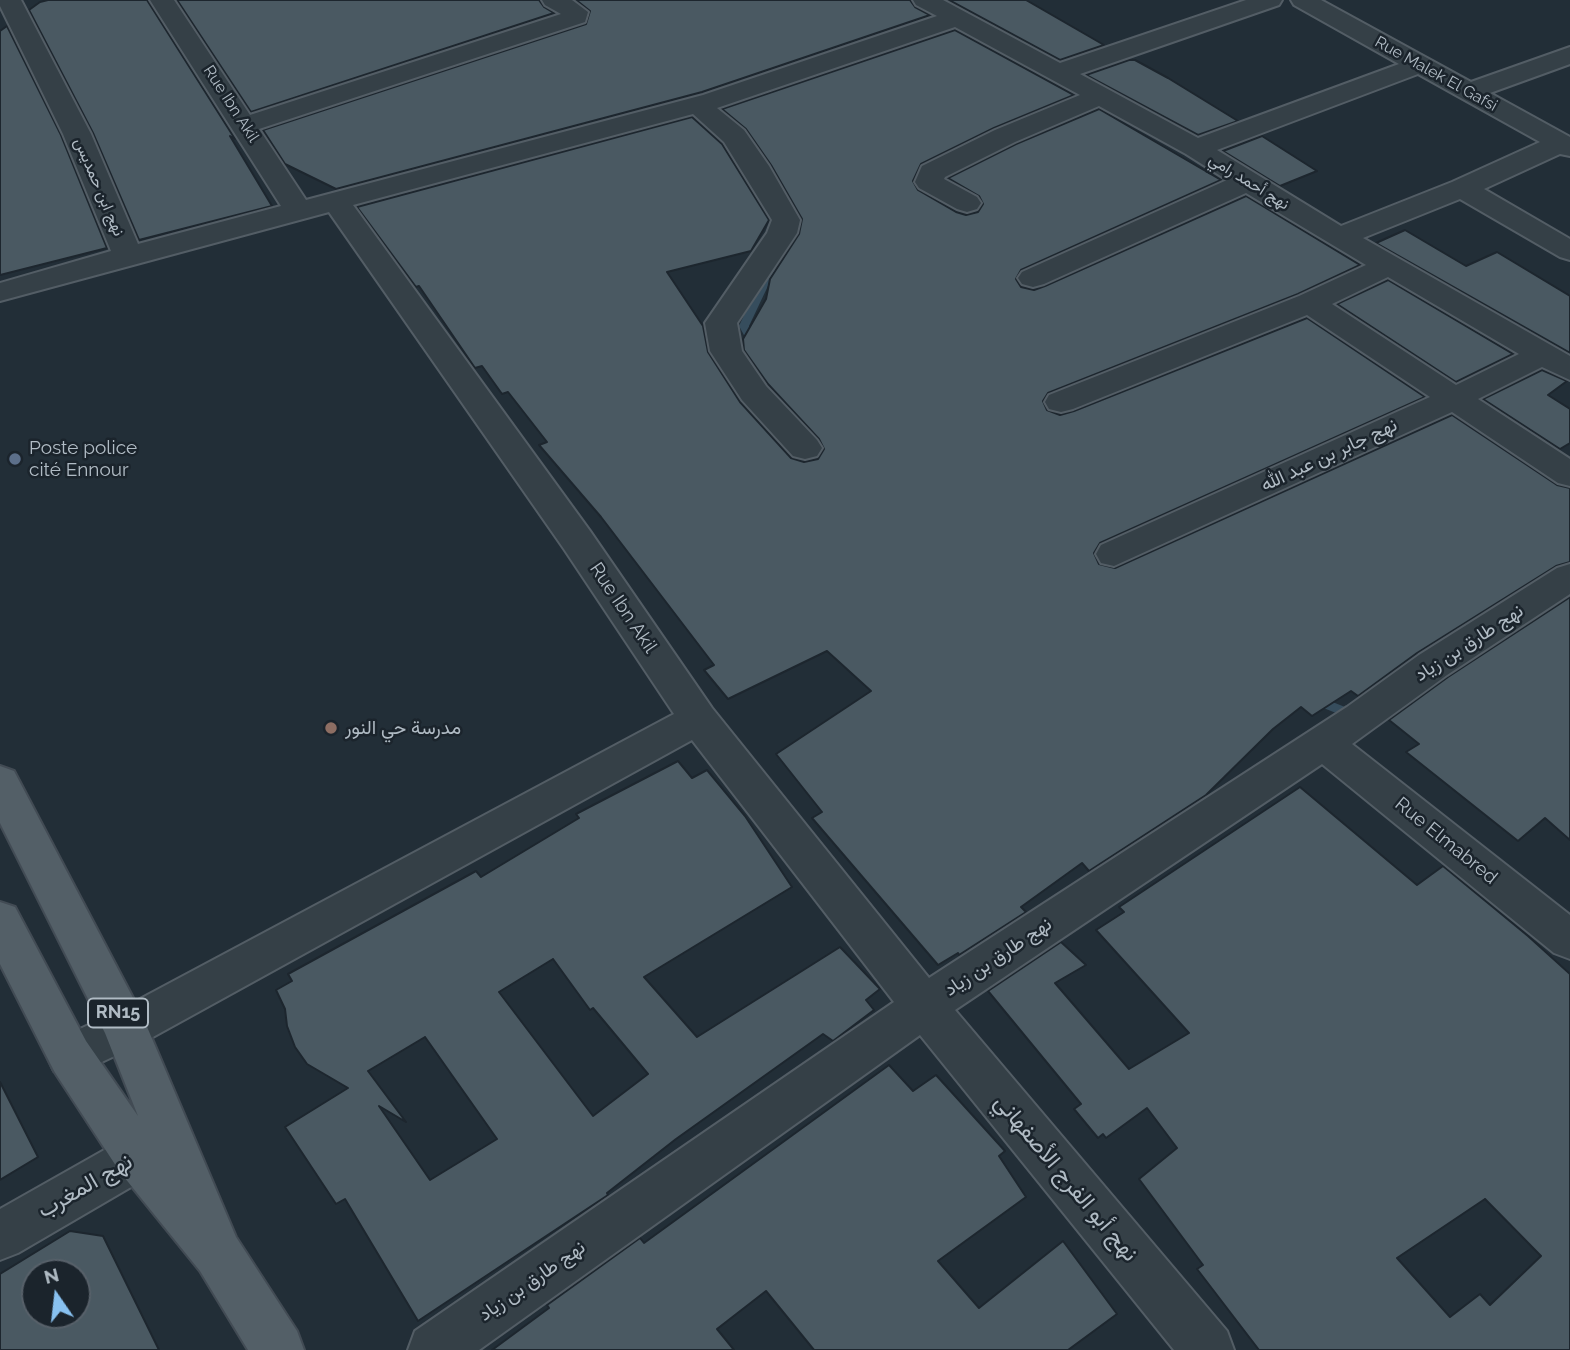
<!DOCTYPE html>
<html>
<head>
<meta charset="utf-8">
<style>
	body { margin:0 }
	#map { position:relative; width:1570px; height:1350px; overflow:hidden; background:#222e37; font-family:Raleway,sans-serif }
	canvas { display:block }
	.north { position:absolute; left:21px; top:1259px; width:70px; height:70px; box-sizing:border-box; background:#1b242c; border:2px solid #576069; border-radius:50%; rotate:346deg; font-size:19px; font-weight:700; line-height:28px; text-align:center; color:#b0bbc4 }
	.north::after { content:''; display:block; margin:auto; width:24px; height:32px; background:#88c1f0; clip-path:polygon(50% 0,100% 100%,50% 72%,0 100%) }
</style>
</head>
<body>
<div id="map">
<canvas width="1570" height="1350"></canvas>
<div class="north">N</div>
</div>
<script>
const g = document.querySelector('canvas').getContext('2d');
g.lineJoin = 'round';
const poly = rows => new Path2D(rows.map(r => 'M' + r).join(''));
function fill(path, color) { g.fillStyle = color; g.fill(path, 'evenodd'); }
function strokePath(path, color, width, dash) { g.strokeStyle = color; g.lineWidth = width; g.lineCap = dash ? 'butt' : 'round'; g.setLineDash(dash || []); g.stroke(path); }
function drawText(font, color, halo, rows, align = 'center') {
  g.font = font + ' Raleway,Vazirmatn,sans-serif'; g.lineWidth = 5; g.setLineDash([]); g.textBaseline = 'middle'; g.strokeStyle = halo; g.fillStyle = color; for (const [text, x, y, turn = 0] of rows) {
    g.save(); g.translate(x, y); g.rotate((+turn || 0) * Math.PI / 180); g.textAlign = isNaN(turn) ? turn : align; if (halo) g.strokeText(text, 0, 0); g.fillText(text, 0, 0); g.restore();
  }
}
fill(poly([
	[563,0,573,0,608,19,601,21,563,0],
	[770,170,773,171,804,208,793,229,790,230,785,227,794,208,766,173,770,170],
	[771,266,776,269,749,326,759,344,754,347,750,346,739,326,766,269,771,266],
	[782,390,787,393,821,451,839,461,840,464,839,467,831,467,813,455,777,393,782,390],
	[1315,695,1360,713,1362,716,1360,719,1356,721,1311,703,1309,700,1311,697,1315,695]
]), '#364d5d');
const building = poly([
	[48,0,147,0,235,139,230,136,272,206,139,240,93,133,29,10,40,2,48,0],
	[177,0,539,0,544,7,554,13,251,112,177,0],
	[576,0,910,0,915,7,930,15,702,92,336,189,285,164,263,130,586,24,590,11,576,0],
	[949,0,1026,0,1104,45,1060,60,949,0],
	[7,26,61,135,107,248,0,275,0,31,7,26],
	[955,30,1074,95,994,128,921,164,913,181,918,190,956,212,966,215,978,212,983,204,979,196,948,178,1016,144,1099,109,1221,180,1021,270,1016,279,1021,287,1034,290,1045,286,1246,196,1360,265,1298,294,1048,393,1043,401,1047,410,1060,415,1074,411,1307,318,1425,397,1100,543,1094,553,1099,564,1115,568,1452,415,1557,485,1570,488,1570,562,1556,566,1417,653,1358,696,1351,691,1312,716,1301,707,1273,729,1206,795,1089,871,1082,863,1021,907,1026,912,959,955,958,953,938,965,812,818,822,812,776,754,871,691,827,651,728,699,704,670,714,665,601,517,539,445,547,442,508,392,502,394,482,366,475,368,419,286,416,287,357,207,692,117,722,144,769,220,751,251,667,272,703,326,708,352,740,402,791,458,804,462,818,459,824,449,819,439,768,384,744,350,743,339,766,299,770,279,799,234,802,219,771,165,746,129,722,109,955,30],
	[1129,60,1135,60,1168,78,1238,121,1198,135,1086,75,1129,60],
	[1262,136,1317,171,1280,186,1223,151,1262,136],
	[1405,230,1466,266,1497,252,1570,296,1570,353,1376,243,1405,230],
	[1388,280,1513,354,1456,382,1337,304,1388,280],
	[1542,370,1567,381,1548,395,1570,409,1570,443,1560,449,1483,399,1542,370],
	[1570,597,1570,840,1545,818,1518,841,1406,752,1419,744,1389,720,1448,677,1570,597],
	[678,761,692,778,707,770,745,816,792,887,644,977,697,1037,840,947,880,989,866,1000,874,1010,833,1041,823,1034,676,1139,607,1193,608,1195,418,1321,345,1199,336,1204,285,1127,348,1088,307,1064,295,1047,287,1026,285,1009,276,990,292,981,288,974,476,871,481,877,579,818,576,814,678,761],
	[553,959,590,1010,593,1008,648,1074,593,1116,499,992,553,959],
	[425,1037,497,1139,430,1180,379,1106,406,1122,368,1071,425,1037],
	[1300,787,1417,885,1443,866,1528,936,1570,974,1570,1350,1259,1350,1197,1269,1203,1265,1139,1179,1177,1148,1147,1108,1106,1138,1103,1134,1098,1138,1074,1109,1081,1104,988,991,1061,942,1086,965,1055,983,1129,1069,1189,1033,1096,930,1124,912,1119,907,1300,787],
	[1485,1199,1541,1256,1490,1305,1480,1294,1450,1317,1397,1258,1485,1199],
	[889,1065,913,1091,936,1075,1005,1151,999,1156,1026,1197,938,1261,979,1308,1063,1241,1117,1314,1068,1350,814,1350,766,1291,717,1329,734,1350,492,1350,549,1308,547,1305,640,1238,644,1243,889,1065],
	[0,1082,38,1157,0,1180,0,1082],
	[70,1231,103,1236,159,1350,0,1350,0,1274,70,1231],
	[35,1273,77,1273,77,1315,35,1315,35,1273]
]);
fill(building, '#4a5962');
strokePath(building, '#1d262e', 2);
const minor = poly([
	[0,0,21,0,91,134,138,244,281,206,150,0,174,0,250,115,561,14,545,5,542,0,572,0,588,12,585,22,259,129,306,200,703,95,937,16,916,5,913,0,943,0,1060,63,1246,0,1282,0,1279,5,1080,74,1198,138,1399,64,1294,5,1291,0,1321,0,1471,82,1570,47,1570,64,1490,93,1570,137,1570,156,1560,154,1484,189,1570,239,1570,260,1560,257,1460,199,1363,238,1570,356,1570,380,1542,367,1478,399,1570,459,1570,486,1558,483,1452,412,1114,566,1101,563,1096,554,1101,545,1430,397,1307,315,1073,409,1061,412,1049,409,1045,402,1049,395,1299,296,1366,265,1246,193,1044,284,1033,287,1022,284,1018,278,1022,272,1227,180,1186,154,1099,106,1015,142,945,177,944,179,977,197,981,203,977,209,967,212,957,209,919,188,915,182,922,166,995,130,1080,95,955,27,717,108,744,130,769,166,800,220,797,233,737,323,742,351,766,386,817,440,822,448,817,456,805,459,793,456,742,400,710,351,705,323,767,233,772,220,724,142,693,114,353,205,590,531,712,708,929,978,1347,707,1419,655,1557,568,1570,564,1570,594,1447,675,1352,744,1570,915,1570,959,1554,953,1322,764,955,1010,1227,1331,1234,1350,1174,1350,920,1035,479,1350,408,1350,415,1331,894,1002,692,740,142,1043,70,1077,54,1071,47,1056,54,1041,110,1015,674,714,564,549,329,212,0,301,0,283,111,251,63,134,0,6,0,0],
	[1418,74,1540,142,1452,182,1341,226,1217,150,1418,74],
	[1388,277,1519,354,1456,385,1332,304,1388,277],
	[162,1120,179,1127,186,1143,179,1159,18,1253,0,1260,0,1209,145,1127,162,1120]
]);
const major = poly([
	[0,766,14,771,142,1015,236,1237,297,1331,304,1350,248,1350,200,1271,120,1172,54,1071,0,964,0,902,15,907,86,1041,138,1116,105,1033,0,823,0,766]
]);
strokePath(minor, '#535d65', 4);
strokePath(major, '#424b54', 4);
fill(minor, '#354047');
fill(major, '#535f67');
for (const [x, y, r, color] of [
	[15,459,7,"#5c6f8a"],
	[331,728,7,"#8d6e63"]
]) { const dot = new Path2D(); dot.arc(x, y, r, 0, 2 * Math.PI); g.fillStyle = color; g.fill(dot); strokePath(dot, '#1b242c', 2.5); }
drawText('16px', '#b0bbc4', '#1b242c', [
	["Rue Malek El Gafsi",1436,74,29],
	["Rue Ibn Akil",231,104,57],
	["نهج أحمد رامي",1249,182,32],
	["نهج ابن حمديس",99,187,67]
]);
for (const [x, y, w] of [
	[118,1013,60]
]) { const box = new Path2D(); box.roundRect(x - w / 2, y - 14.5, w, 29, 5); g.fillStyle = '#1b242c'; g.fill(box); strokePath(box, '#b0bbc4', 2); }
drawText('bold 18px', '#b0bbc4', null, [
	["RN15",118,1013]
]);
drawText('19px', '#b0bbc4', '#1b242c', [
	["Poste police",29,448],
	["cité Ennour",29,470],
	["مدرسة حي النور",345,728]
], 'left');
drawText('19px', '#b0bbc4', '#1b242c', [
	["نهج جابر بن عبد الله",1329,455,-25],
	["Rue Ibn Akil",623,608,56],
	["نهج طارق بن زياد",1469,643,-33],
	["Rue Elmabred",1446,841,39],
	["نهج طارق بن زياد",998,957,-34],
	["نهج طارق بن زياد",532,1281,-35]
]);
drawText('23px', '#b0bbc4', '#1b242c', [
	["نهج أبو الفرج الأصفهاني",1066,1178,50],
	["نهج المغرب",85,1186,-30]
]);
</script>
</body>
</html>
